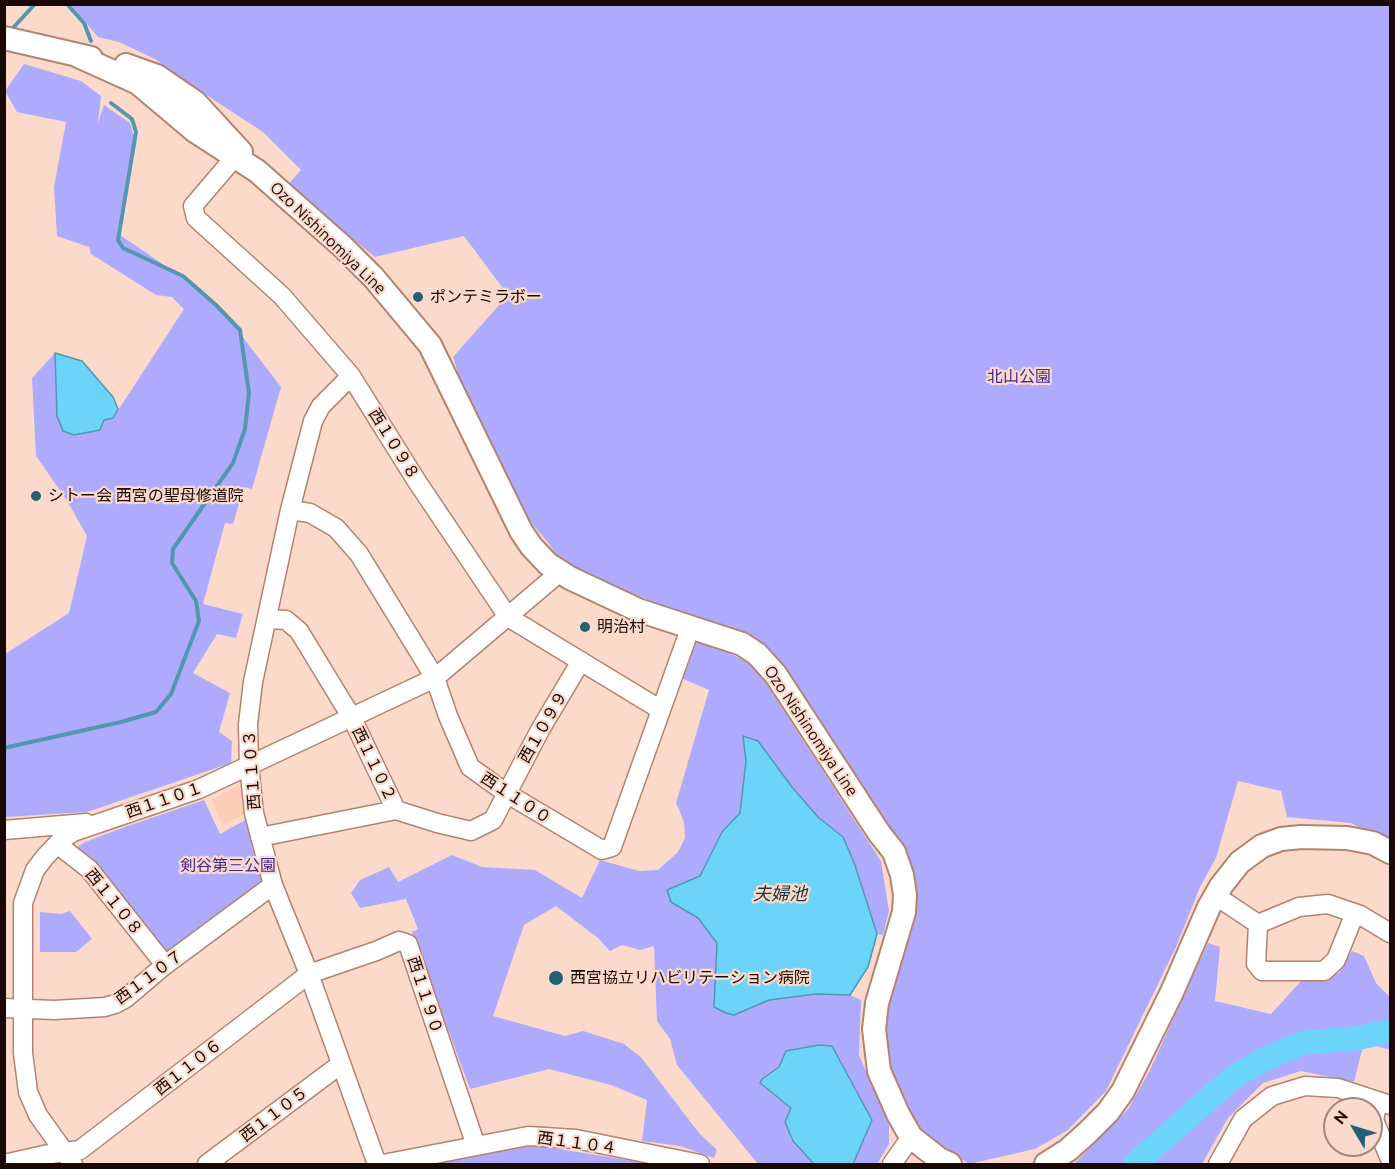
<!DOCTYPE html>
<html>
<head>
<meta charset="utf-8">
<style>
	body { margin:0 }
	#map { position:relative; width:1395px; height:1169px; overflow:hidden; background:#fbdacc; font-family:Ubuntu,sans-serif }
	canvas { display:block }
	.frame { position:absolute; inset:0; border:6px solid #190803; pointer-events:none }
	.north { position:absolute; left:1323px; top:1097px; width:60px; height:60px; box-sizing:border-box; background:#fbdacc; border:2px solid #a1867c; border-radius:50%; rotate:308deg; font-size:16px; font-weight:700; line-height:24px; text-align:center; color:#190803 }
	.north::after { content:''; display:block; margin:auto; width:21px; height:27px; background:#216076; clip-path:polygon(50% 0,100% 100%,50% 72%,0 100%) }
</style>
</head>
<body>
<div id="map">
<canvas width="1395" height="1169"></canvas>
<div class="frame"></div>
<div class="north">N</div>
</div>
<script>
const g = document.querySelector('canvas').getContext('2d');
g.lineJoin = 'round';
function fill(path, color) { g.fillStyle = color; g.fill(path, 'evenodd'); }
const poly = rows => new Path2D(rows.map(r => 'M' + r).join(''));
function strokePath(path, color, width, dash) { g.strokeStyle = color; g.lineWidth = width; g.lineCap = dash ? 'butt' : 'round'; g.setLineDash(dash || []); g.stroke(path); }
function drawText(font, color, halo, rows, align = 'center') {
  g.font = font + ' Ubuntu,"Noto Sans JP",sans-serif'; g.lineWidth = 4.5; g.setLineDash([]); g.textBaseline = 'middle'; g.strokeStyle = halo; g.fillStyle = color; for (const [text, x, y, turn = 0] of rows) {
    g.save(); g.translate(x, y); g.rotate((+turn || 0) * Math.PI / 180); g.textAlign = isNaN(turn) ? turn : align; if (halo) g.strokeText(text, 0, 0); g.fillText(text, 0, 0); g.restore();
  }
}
fill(poly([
	[245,783,249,812,222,825,212,799]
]), '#fcccb6');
fill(poly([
	[71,5,1390,5,1390,845,1351,823,1287,817,1281,791,1238,781,1216,858,1200,887,1176,947,1106,1091,1068,1130,1035,1149,969,1164,942,1145,925,1140,890,1085,882,1039,906,860,738,636,563,565,550,545,523,513,476,430,453,357,508,295,464,236,375,257,287,186,301,170,263,132,191,85,155,59,119,42,98,37],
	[24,64,81,81,101,96,98,123,104,105,130,123,134,137,117,233,195,286,223,311,281,387,252,489,244,487,233,524,225,523,203,604,243,614,236,638,217,634,193,673,230,693,219,732,232,741,231,763,87,812,5,817,5,654,69,613,87,536,66,499,36,456,32,378,55,353,57,416,104,420,113,418,184,309,172,297,156,295,91,254,89,247,57,236,54,187,66,122,17,112,5,91],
	[692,640,727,652,749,663,767,685,881,861,889,911,883,935,877,934,855,865,843,837,818,817,792,787,758,741,744,736,746,761,740,813,722,832,700,876,667,890,671,902,698,918,717,943,734,1015,769,1000,816,994,850,995,861,1000,859,1055,889,1125,889,1144,877,1164,853,1164,872,1120,832,1047,819,1045,786,1051,779,1067,762,1079,771,1093,791,1108,814,1164,758,1164,677,1065,670,1039,657,1021,654,946,640,950,622,945,610,951,598,938,556,906,524,925,493,1016,565,1036,583,1031,624,1044,641,1057,699,1133,717,1150,714,1158,680,1146,642,1141,647,1100,611,1085,549,1069,470,1089,412,932,418,929,406,899,360,908,351,893,360,880,389,867,398,882,452,855,482,867,535,870,582,898,600,860,639,871,658,870,678,852,685,838,684,822,676,803,709,690,681,678],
	[204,800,220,834,249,818,265,876,262,881,172,951,163,951,74,849,85,842,122,828],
	[70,911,92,939,76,952,40,952,40,912,61,914],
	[1208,943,1220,947,1215,1001,1271,1014,1303,979,1339,973,1352,951,1364,956,1376,983,1390,997,1390,1050,1364,1042,1354,1082,1301,1071,1263,1083,1228,1118,1202,1164,1074,1164,1128,1109,1149,1072],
	[529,1144,651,1164,426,1164]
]), '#aeabfe');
const water = poly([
	[55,353,82,361,113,397,118,409,113,418,104,420,100,430,74,435,63,431,57,416,55,353],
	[743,736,758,741,792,787,818,817,843,837,855,865,877,934,868,967,850,995,816,994,769,1000,734,1015,726,1013,714,1007,717,943,698,918,671,902,667,890,700,876,722,832,740,813,746,761,743,736],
	[819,1045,832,1046,872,1120,853,1164,814,1164,793,1141,785,1122,791,1108,760,1083,762,1079,779,1067,786,1051,819,1045]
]);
fill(water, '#6cd3fa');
strokePath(water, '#5396b0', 1.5);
strokePath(poly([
	[67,4,84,23,91,41],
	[12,29,35,4],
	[4,748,121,722,156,712,171,694,199,621,196,601,172,563,173,549,233,463,245,429,249,393,240,330,216,305,183,276,123,248,118,240,136,132,132,119,111,103]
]), '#5396b0', 4);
strokePath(poly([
	[1135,1164,1232,1078,1263,1060,1302,1043,1358,1038,1390,1031]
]), '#6cd3fa', 24);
const minor = poly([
	[240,151,193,206,196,218,282,296,351,376,416,480,508,617,661,710],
	[351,376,321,406,313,421,290,510,253,682,248,724,249,765,254,813,273,885,309,974,377,1164],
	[290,510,310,513,336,528,359,554,435,678,448,716,470,767,506,793,602,850,612,847,691,626],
	[396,810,437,823,471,831,493,820,540,730,581,661],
	[4,830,86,823],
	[260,837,396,810,352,718,299,631,286,620,267,619],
	[57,844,89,869,165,965],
	[1216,896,1258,924,1299,907,1328,904,1360,915,1390,933],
	[1258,924,1256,964,1262,971,1324,971,1336,960,1355,913],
	[4,1008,54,1010,105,1007,115,1004,126,998,165,965,273,885],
	[1378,1101,1374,1120,1390,1159],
	[4,1164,44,1155,80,1150,309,974,376,951,399,941,408,944,476,1146],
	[73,1164,38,1115,28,1092,23,1053,23,903,35,870,45,857,61,840,73,832,199,789,435,678,559,573],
	[207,1164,341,1064],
	[383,1164,528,1136,576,1139,700,1164],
	[892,1164,911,1137],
	[1218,1164,1243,1119,1272,1096,1305,1086,1338,1088,1390,1105]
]);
const major = poly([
	[4,38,91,58],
	[78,56,138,83,195,131,257,171,343,247,374,278,430,345,521,531,531,546,548,564,570,578,638,610,742,644,757,654,776,675,879,833,894,852,902,875,905,895,904,912,877,1003,874,1029,879,1071,898,1114,911,1137,939,1159,950,1164],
	[126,65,157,76,195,102,241,152],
	[1046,1164,1068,1150,1087,1133,1108,1112,1123,1091,1172,992,1209,907,1221,886,1240,862,1262,846,1281,839,1301,837,1347,838,1373,843,1390,852]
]);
strokePath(minor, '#b4836d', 21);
strokePath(major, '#b4836d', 26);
strokePath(minor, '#fff', 18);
strokePath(major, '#fff', 22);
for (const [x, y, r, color] of [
	[418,297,6,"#216076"],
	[36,496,6,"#216076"],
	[585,627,6,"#216076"],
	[556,978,8,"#216076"]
]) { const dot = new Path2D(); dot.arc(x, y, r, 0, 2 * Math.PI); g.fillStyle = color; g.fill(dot); strokePath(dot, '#fbdacc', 2); }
drawText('16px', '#190803', '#fbdacc', [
	["Ozo Nishinomiya Line",328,238,44],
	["西１０９８",394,444,58],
	["西１０９９",543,727,-60],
	["Ozo Nishinomiya Line",811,731,56],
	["西１１０２",374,764,64],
	["西１１０３",252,770,-94],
	["西１１００",516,798,33],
	["西１１０１",164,800,-19],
	["西１１０８",114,902,51],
	["西１１０７",149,977,-36],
	["西１１９０",425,995,72],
	["西１１０６",188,1067,-38],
	["西１１０５",274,1114,-37],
	["西１１０４",577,1143,8]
]);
drawText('16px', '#190803', '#fbdacc', [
	["ポンテミラボー",430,297],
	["シトー会 西宮の聖母修道院",48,496],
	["明治村",597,627],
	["西宮協立リハビリテーション病院",570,978]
], 'left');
drawText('16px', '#3f2694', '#fbdacc', [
	["北山公園",1019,377],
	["剣谷第三公園",228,866]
]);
drawText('italic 18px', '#1c343d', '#fbdacc', [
	["夫婦池",780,894]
]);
</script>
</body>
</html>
